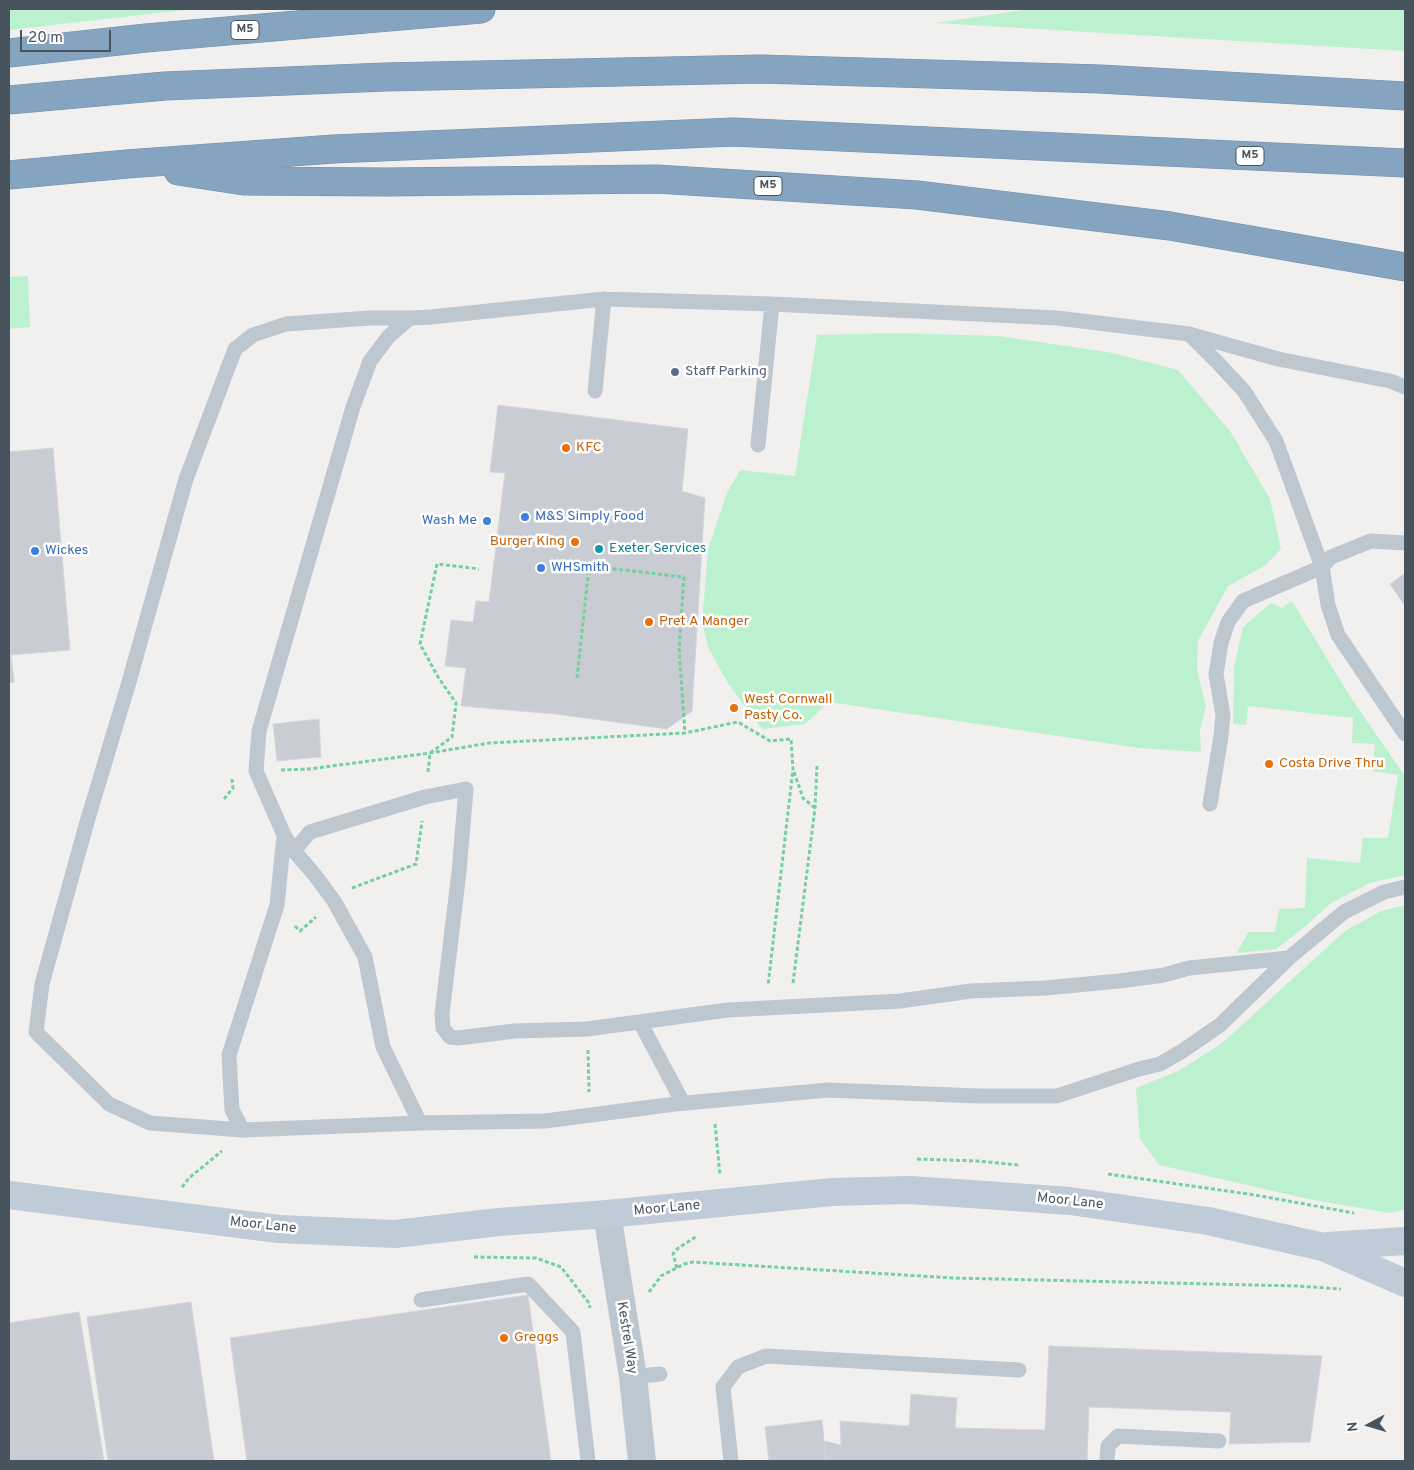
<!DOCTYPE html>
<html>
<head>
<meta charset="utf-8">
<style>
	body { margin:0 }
	#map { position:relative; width:1414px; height:1470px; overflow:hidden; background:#f2efef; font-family:Overpass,sans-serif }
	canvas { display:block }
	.frame { position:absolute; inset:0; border:10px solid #47535d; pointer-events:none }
	.north { position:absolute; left:1344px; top:1400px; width:50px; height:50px; -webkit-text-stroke:4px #fff; paint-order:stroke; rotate:264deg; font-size:14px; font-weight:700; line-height:20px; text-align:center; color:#47535d }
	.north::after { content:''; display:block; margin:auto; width:18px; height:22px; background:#47535d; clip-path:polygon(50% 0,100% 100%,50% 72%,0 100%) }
	.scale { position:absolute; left:20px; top:30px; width:91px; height:22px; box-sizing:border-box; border:2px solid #47535d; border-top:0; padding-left:6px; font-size:15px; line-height:18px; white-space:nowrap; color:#47535d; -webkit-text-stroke:4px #fff; paint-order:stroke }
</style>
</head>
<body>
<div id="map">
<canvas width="1414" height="1470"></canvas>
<div class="frame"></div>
<div class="north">N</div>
<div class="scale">20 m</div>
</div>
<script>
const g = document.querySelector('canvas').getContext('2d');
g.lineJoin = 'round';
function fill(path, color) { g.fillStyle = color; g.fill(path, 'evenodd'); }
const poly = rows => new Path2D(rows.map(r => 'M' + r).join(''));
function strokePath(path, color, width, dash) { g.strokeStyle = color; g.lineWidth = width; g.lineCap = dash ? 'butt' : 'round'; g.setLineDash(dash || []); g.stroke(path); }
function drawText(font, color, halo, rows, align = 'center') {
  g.font = font + ' Overpass,sans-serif'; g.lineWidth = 5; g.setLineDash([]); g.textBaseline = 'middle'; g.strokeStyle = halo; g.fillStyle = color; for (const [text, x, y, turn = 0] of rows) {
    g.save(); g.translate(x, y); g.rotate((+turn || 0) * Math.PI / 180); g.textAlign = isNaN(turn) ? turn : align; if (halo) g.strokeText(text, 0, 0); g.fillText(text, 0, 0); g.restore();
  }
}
fill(poly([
	[9,9,194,9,9,30],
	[1030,9,1405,9,1405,51,936,23],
	[28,276,30,327,9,329,9,277],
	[895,333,999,336,1113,353,1178,370,1230,431,1270,499,1281,549,1266,565,1228,586,1198,641,1197,670,1206,706,1200,730,1201,752,1139,748,829,702,805,724,762,729,729,685,708,647,702,623,708,549,727,493,740,470,795,476,817,335],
	[1292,601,1351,698,1405,776,1405,875,1370,883,1331,903,1301,930,1276,949,1237,953,1248,932,1275,932,1279,909,1305,908,1307,858,1360,863,1363,838,1388,838,1398,775,1372,771,1375,744,1352,743,1353,718,1248,706,1246,725,1233,724,1234,666,1243,627,1271,603,1282,608],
	[1405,905,1405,1209,1390,1213,1313,1200,1159,1165,1140,1139,1136,1088,1178,1071,1221,1044,1345,931,1381,911]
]), '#bcf1cf');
const building = poly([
	[498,405,688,429,682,491,705,498,692,711,667,729,555,714,461,706,466,668,445,666,451,620,473,622,476,601,489,602,505,473,490,472,498,405],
	[53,448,70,650,11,655,14,682,9,683,9,452,53,448],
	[1405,573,1405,606,1390,584,1405,573],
	[319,719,321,757,277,761,273,724,319,719],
	[528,1295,551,1461,247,1461,230,1338,528,1295],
	[191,1302,214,1461,108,1461,87,1317,191,1302],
	[79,1312,104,1460,9,1461,9,1323,79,1312],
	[1049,1346,1322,1356,1310,1442,1229,1444,1231,1412,1089,1407,1087,1461,826,1461,824,1441,841,1445,840,1421,909,1426,911,1394,957,1398,955,1428,1045,1430,1049,1346],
	[822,1420,826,1461,769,1461,765,1427,822,1420]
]);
fill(building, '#c9ccd2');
strokePath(building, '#d3d6db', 1);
const motorway = poly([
	[9,53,146,38,481,9],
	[9,100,165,86,385,77,761,69,1100,79,1405,96],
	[178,171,244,181,387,182,656,179,917,195,1170,226,1405,267],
	[9,175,127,164,334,149,733,132,1405,163]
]);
strokePath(motorway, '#718fab', 29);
strokePath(poly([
	[577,678,589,566,684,577,679,649,685,733],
	[281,770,309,769,430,753,489,743,685,733,738,722,770,741,791,739,793,769,768,986],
	[428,772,430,753,452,737,456,703,438,677,420,644,437,564,479,569],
	[794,772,803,798,815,808],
	[224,799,233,788,232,779],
	[352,888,416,864,422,821],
	[295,926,300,931,316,917],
	[793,983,815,808,817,766],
	[588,1050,589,1092],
	[715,1124,720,1175],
	[917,1159,978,1161,1018,1165],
	[1108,1174,1255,1195,1354,1213],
	[182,1187,189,1178,222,1151],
	[474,1257,536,1258,561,1267,589,1303,590,1308],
	[677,1268,673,1254,677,1249,697,1236],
	[649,1292,661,1276,684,1264,693,1262,953,1278,1297,1286,1341,1289]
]), '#73d09f', 3, [4, 2.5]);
strokePath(poly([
	[410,318,369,318,286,324,253,335,235,349,186,479,129,682,87,822,42,984,36,1032,109,1104,150,1123,243,1130,420,1123],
	[1190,335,1218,363,1244,391,1276,441,1322,567,1328,605,1338,635,1405,734],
	[595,391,604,299],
	[758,445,772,304],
	[1210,804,1221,736,1223,715,1216,674,1221,643,1228,622,1243,601,1322,567,1331,557,1371,541,1405,543],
	[284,835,294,851,314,874,334,901,365,957,383,1047,420,1123,545,1121,675,1104,828,1090,978,1096,1057,1096,1139,1069,1160,1064,1184,1050,1220,1025,1289,958,1344,912,1384,892,1405,887],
	[294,851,310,832,425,797,466,789,459,872,442,1014,443,1028,450,1037,458,1038,515,1031,587,1029,728,1010,900,1001,971,991,1045,988,1119,981,1164,975,1189,968,1289,958],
	[640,1022,683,1103],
	[243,1130,232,1110,229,1055,277,905,284,835,256,771,259,731,353,407,370,361,389,336,410,318,431,317,604,299,772,304,1057,318,1189,334,1278,359,1390,381,1405,387],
	[421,1300,528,1284,573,1332,588,1461],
	[633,1377,660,1374],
	[731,1461,723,1387,738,1367,766,1356,1019,1370],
	[1107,1461,1108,1446,1118,1436,1219,1441]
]), '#bdc7cf', 15);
strokePath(poly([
	[607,1214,633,1377,642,1461]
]), '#bdc7cf', 28);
strokePath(poly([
	[9,1195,279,1229,395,1234,499,1222,607,1214,832,1192,909,1190,971,1194,1070,1201,1208,1221,1323,1247,1405,1283],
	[1327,1246,1405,1241]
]), '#bfcbd7', 28);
strokePath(motorway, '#85a4c0', 28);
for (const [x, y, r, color] of [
	[675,372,5,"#5c6f8a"],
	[566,448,5,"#e8710a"],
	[525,517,5,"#3f7fe0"],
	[487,521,5,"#3f7fe0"],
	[575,542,5,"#e8710a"],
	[599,549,5,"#0f9aa8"],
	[35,551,5,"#3f7fe0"],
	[541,568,5,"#3f7fe0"],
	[649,622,5,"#e8710a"],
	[734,708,5,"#e8710a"],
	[1269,764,5,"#e8710a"],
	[504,1338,5,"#e8710a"]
]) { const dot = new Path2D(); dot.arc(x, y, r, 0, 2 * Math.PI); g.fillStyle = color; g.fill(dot); strokePath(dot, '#fff', 2); }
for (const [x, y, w] of [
	[245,30,28],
	[1250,156,28],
	[768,186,28]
]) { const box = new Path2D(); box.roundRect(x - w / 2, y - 9.5, w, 19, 4); g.fillStyle = '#fff'; g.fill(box); strokePath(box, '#47535d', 1); }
drawText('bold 12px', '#47535d', null, [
	["M5",245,30],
	["M5",1250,156],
	["M5",768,186]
]);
drawText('14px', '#4e5e75', '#fff', [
	["Staff Parking",685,372]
], 'left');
drawText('14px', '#c56008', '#fff', [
	["KFC",576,448],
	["Burger King",565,542,"right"],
	["Pret A Manger",659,622],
	["West Cornwall",744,700],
	["Pasty Co.",744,716],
	["Costa Drive Thru",1279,764],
	["Greggs",514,1338]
], 'left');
drawText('14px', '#366cbe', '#fff', [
	["M&S Simply Food",535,517],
	["Wash Me",477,521,"right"],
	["Wickes",45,551],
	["WHSmith",551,568]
], 'left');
drawText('14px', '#0d838f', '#fff', [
	["Exeter Services",609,549]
], 'left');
drawText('14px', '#47535d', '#fff', [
	["Moor Lane",1070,1202,6],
	["Moor Lane",667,1209,-5],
	["Moor Lane",263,1226,6],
	["Kestrel Way",626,1338,81]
]);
</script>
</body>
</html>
